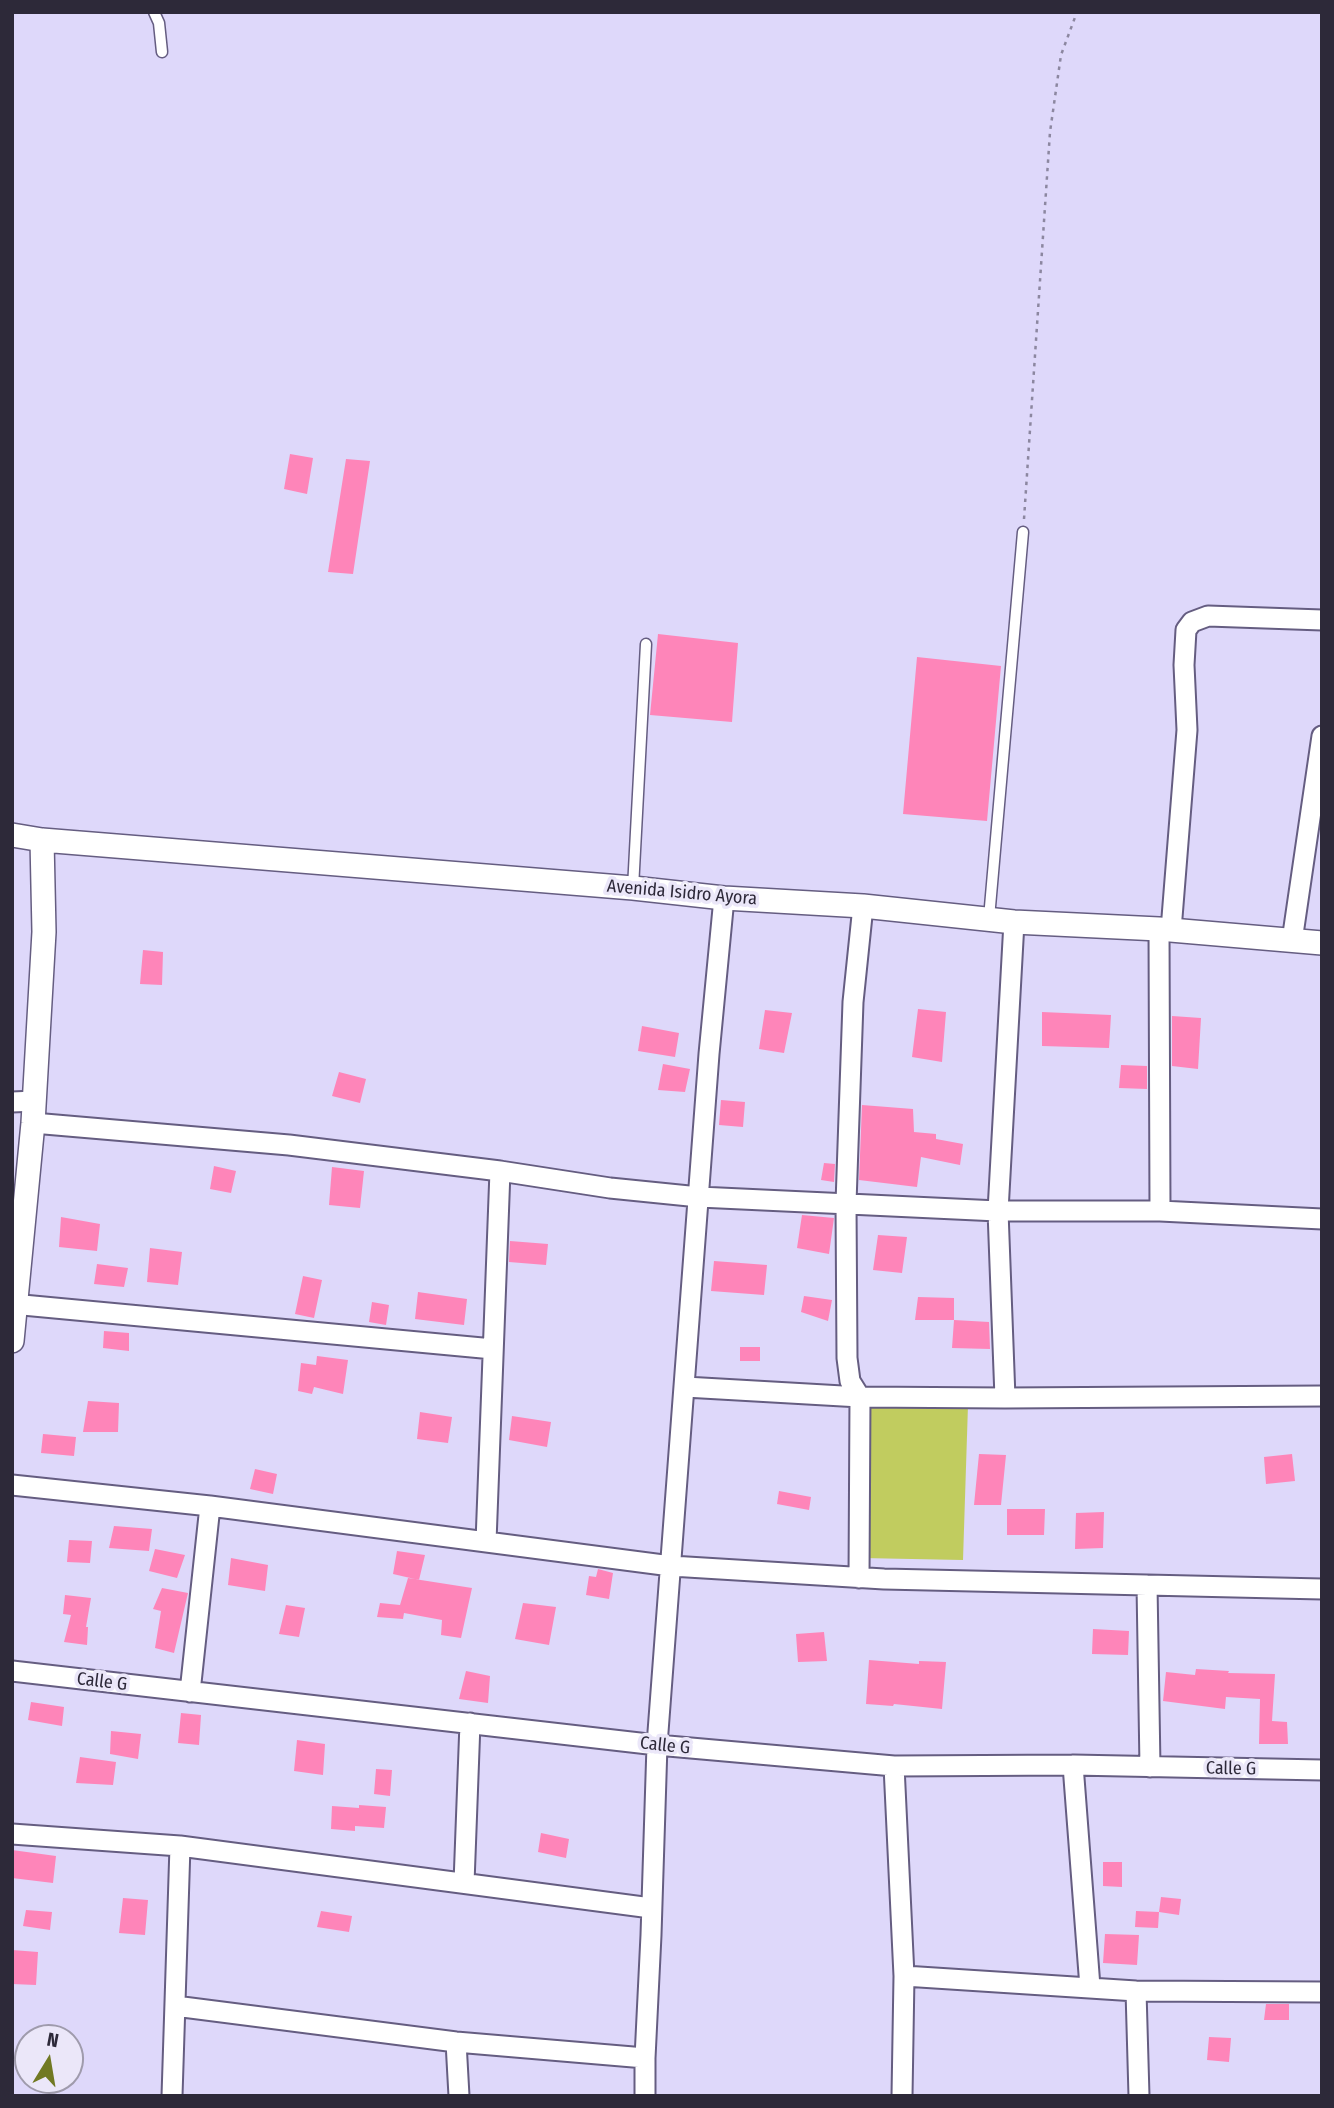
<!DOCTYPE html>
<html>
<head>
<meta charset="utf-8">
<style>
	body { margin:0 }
	#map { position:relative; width:1334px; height:2108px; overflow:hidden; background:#ded8fa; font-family:"Fira Sans Condensed",sans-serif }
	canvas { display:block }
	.frame { position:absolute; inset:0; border:14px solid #2d2939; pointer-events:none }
	.north { position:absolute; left:14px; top:2024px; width:70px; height:70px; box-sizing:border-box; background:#ebe7f9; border:2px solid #9f9bac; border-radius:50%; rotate:11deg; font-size:19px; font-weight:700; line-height:28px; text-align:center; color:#2d2939 }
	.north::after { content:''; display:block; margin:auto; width:24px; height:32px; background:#717923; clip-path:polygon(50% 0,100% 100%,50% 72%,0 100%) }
</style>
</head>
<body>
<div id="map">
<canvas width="1334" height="2108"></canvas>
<div class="frame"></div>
<div class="north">N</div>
</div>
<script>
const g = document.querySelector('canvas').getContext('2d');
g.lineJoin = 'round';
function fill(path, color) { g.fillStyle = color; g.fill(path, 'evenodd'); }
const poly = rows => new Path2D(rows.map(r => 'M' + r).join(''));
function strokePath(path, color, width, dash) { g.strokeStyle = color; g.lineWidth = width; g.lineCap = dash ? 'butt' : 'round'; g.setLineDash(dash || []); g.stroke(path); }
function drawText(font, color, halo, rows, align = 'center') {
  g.font = font + ' "Fira Sans Condensed",sans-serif'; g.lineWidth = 7; g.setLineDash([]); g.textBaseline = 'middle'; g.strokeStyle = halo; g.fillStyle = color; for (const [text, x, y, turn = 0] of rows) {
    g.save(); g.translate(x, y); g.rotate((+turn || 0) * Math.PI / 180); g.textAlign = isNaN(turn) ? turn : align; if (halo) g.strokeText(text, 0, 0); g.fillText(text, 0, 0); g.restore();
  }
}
fill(poly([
	[868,1400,968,1405,963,1560,861,1558]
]), '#c1cc5f');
fill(poly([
	[290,454,313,458,307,494,284,489],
	[346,459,370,461,353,574,328,572],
	[658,634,738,643,732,722,650,715],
	[917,657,1001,666,987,821,903,814],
	[143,950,163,952,162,985,140,984],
	[918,1009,946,1012,942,1062,912,1057],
	[765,1010,792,1013,784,1053,759,1049],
	[1042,1012,1111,1015,1109,1048,1042,1046],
	[1172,1016,1201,1018,1198,1069,1172,1066],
	[642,1026,679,1033,675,1057,638,1051],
	[663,1064,690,1069,685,1092,658,1090],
	[1121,1065,1147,1066,1147,1089,1119,1088],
	[339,1072,366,1079,360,1103,332,1096],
	[721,1100,745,1102,743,1127,719,1125],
	[862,1105,913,1109,914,1132,936,1134,936,1139,963,1144,960,1165,921,1157,917,1187,859,1180],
	[824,1163,835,1164,834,1182,821,1180],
	[214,1166,236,1171,231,1193,210,1189],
	[332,1167,364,1171,360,1208,329,1205],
	[802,1215,834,1218,829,1254,797,1248],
	[61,1217,100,1224,97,1251,59,1247],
	[878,1235,907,1237,902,1273,873,1270],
	[510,1241,548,1244,546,1265,509,1262],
	[150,1248,182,1252,178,1285,147,1282],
	[714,1261,767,1265,764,1295,711,1291],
	[97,1264,128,1268,124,1287,94,1284],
	[303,1276,322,1280,314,1318,295,1314],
	[418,1292,467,1299,464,1325,415,1319],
	[804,1296,832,1300,828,1321,801,1312],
	[918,1297,954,1298,954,1320,915,1320],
	[372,1302,389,1305,386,1325,369,1322],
	[954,1320,989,1322,990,1349,952,1348],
	[104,1331,129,1333,129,1351,103,1348],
	[740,1347,760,1347,760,1361,740,1361],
	[317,1356,348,1360,343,1394,314,1387,312,1394,298,1391,301,1363,316,1365],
	[88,1401,119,1403,118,1432,83,1432],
	[420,1412,452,1417,448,1443,417,1439],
	[512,1416,551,1422,547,1447,509,1440],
	[43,1434,76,1437,74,1456,41,1453],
	[979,1454,1006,1455,1001,1505,974,1505],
	[1292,1454,1295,1481,1266,1484,1264,1457],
	[255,1469,277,1474,273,1494,250,1489],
	[779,1491,811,1497,809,1510,777,1504],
	[1007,1509,1045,1509,1044,1535,1007,1535],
	[1104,1512,1103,1548,1075,1549,1076,1513],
	[114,1526,152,1529,149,1551,109,1548],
	[69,1540,92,1541,90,1563,67,1562],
	[155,1549,185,1555,177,1578,149,1571],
	[397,1551,425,1555,419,1580,393,1574],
	[231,1558,268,1565,265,1591,228,1585],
	[598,1569,613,1573,609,1599,586,1595,589,1576,596,1577],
	[408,1578,472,1588,461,1638,441,1635,442,1620,404,1613,403,1619,377,1617,380,1603,400,1605],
	[162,1588,188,1593,174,1653,155,1648,161,1611,153,1609],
	[65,1595,91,1598,86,1627,88,1627,87,1645,64,1642,71,1615,63,1614],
	[523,1603,556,1607,549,1645,515,1639],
	[286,1605,305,1608,299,1637,279,1634],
	[1093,1629,1129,1631,1128,1655,1092,1654],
	[824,1632,827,1661,798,1662,796,1634],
	[869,1660,919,1664,919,1661,946,1662,942,1709,894,1704,893,1706,866,1704],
	[1196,1669,1229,1671,1228,1673,1275,1674,1272,1721,1287,1722,1288,1744,1259,1744,1260,1699,1226,1697,1225,1709,1163,1701,1166,1672,1195,1675],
	[466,1671,490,1676,488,1703,459,1699],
	[31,1702,64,1707,62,1726,28,1720],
	[181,1713,201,1715,199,1745,178,1743],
	[111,1731,141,1734,138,1759,110,1754],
	[297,1740,325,1744,323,1775,294,1771],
	[80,1757,116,1762,113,1785,76,1783],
	[376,1769,392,1770,390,1796,374,1794],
	[359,1805,386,1807,384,1828,355,1826,355,1831,331,1829,332,1806,359,1808],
	[541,1833,569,1839,566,1858,538,1852],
	[12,1850,56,1856,53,1883,12,1878],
	[1103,1862,1122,1862,1122,1887,1103,1886],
	[1161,1897,1181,1899,1179,1915,1159,1912],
	[123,1898,148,1900,145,1935,119,1933],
	[26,1910,52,1912,50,1930,23,1926],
	[321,1911,352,1916,349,1932,317,1927],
	[1136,1911,1159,1912,1158,1928,1135,1927],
	[1105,1934,1139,1935,1137,1965,1103,1963],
	[12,1950,38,1952,36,1985,12,1984],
	[1266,2004,1289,2004,1289,2020,1264,2020],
	[1209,2037,1231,2038,1229,2062,1207,2060]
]), '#fe85b9');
const service = poly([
	[154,12,159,23,162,52],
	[633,888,646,644],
	[989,918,1023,532]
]);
const minor = poly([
	[1159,929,1160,1211],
	[1171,930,1187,730,1184,665,1186,630,1192,622,1208,616,1322,620],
	[1292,941,1322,736],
	[12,1102,35,1101],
	[33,1123,289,1145,500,1171,610,1188,699,1197,998,1211,1160,1211,1322,1219],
	[12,1304,493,1349],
	[685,1387,860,1397,1005,1398,1322,1396],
	[1005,1398,998,1211,1014,922],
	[12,1485,210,1506,671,1566,884,1579,1322,1589],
	[486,1542,500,1171],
	[859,1578,860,1397,850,1381,847,1358,846,1203,853,1002,863,906],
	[1147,1585,1150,1767],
	[12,1671,657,1745,894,1766,1073,1765,1322,1770],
	[190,1692,210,1506],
	[1073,1765,1090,1987],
	[894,1766,904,1976,902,2096],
	[12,1834,180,1846,651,1908],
	[464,1883,470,1723],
	[904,1976,1136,1991,1322,1992],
	[1136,1991,1139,2096],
	[175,2006,456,2042,645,2058],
	[456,2042,459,2096],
	[172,2096,180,1846],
	[645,2096,645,2058,651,1935,657,1745,709,1054,724,898]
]);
const tertiary = poly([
	[12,835,42,840,633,888,724,898,863,906,1014,922,1159,929,1322,943],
	[12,1341,33,1123,44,932,42,840]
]);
strokePath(service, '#655d81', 13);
strokePath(minor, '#655d81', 23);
strokePath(tertiary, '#655d81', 26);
strokePath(poly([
	[1024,519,1050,132,1061,55,1077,12]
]), '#8c87a0', 2.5, [3.5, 5]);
strokePath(service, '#fff', 10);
strokePath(minor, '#fff', 19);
strokePath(tertiary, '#fff', 23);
drawText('18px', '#2d2939', '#ebe7f9', [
	["Avenida Isidro Ayora",682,893,5],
	["Calle G",102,1682,7],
	["Calle G",665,1746,6],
	["Calle G",1231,1769,1]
]);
</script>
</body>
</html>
